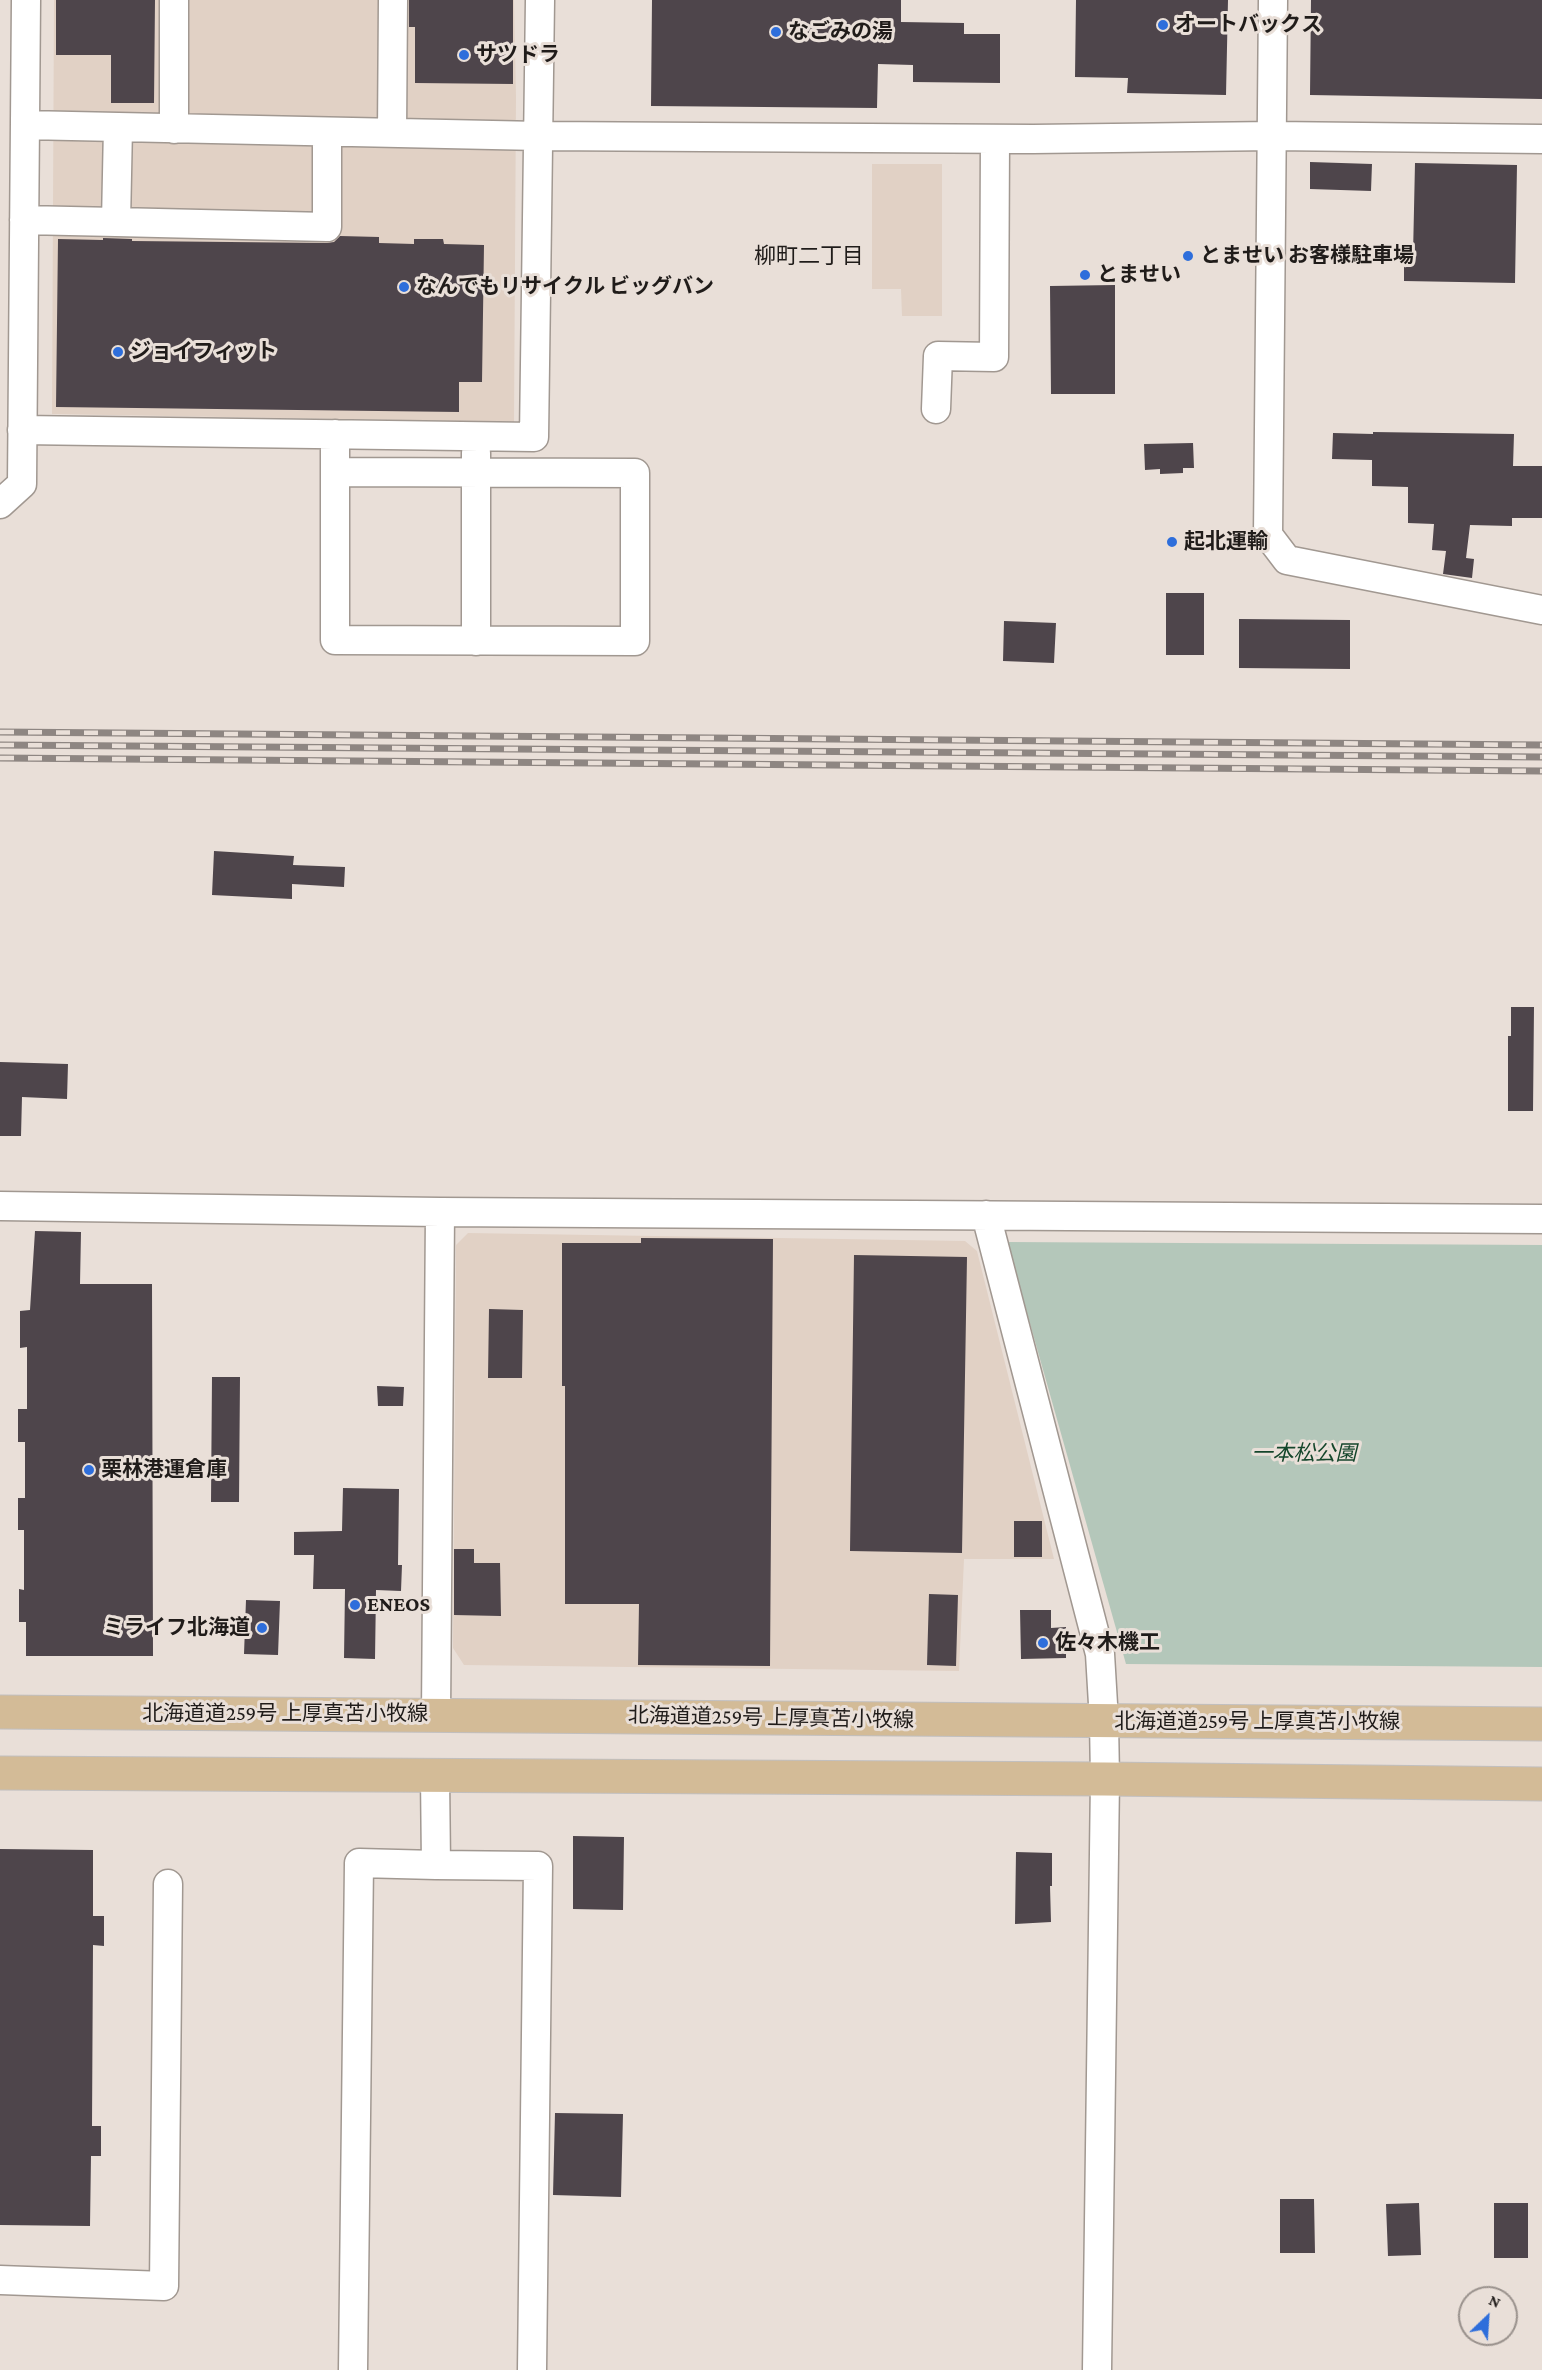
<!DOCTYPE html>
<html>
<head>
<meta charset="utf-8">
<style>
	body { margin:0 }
	#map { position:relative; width:1542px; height:2370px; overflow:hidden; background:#e9dfd8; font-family:"Crimson Pro",serif }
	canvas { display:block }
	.north { position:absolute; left:1458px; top:2286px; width:60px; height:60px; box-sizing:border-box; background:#e9dfd8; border:2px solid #99918c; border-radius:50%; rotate:25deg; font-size:16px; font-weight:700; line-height:24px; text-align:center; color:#201c1a }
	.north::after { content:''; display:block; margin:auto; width:21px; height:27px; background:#2e6edb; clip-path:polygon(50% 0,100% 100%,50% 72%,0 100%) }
</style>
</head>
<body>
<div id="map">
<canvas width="1542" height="2370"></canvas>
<div class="north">N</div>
</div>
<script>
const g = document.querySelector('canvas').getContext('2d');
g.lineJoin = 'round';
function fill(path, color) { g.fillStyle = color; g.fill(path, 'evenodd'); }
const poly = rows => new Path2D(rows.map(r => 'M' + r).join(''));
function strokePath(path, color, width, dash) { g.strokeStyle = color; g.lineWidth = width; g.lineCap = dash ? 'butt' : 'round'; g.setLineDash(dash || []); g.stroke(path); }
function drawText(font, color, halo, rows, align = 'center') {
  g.font = font + ' "Crimson Pro","Noto Sans JP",serif'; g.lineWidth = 6; g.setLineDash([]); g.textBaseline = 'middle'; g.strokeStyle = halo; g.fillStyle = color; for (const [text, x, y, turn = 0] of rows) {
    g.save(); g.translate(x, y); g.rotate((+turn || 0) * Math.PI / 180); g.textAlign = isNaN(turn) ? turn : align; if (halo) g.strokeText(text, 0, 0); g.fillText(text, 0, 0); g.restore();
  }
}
fill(poly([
	[54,0,514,0,516,97,514,422,52,414],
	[872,164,942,164,942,316,902,316,901,289,872,289],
	[468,1233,965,1241,977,1251,1054,1559,964,1559,959,1671,464,1665,453,1648,456,1245]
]), '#e1d1c5');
fill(poly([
	[1007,1242,1542,1245,1542,1667,1126,1664]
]), '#b4c7ba');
fill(poly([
	[56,0,155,0,154,103,111,103,111,55,56,55],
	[409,0,513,0,513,84,415,83,415,27,409,27],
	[652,0,901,0,901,22,964,23,964,34,1000,34,1000,83,913,82,913,65,878,64,877,108,651,106],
	[1076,0,1228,0,1226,95,1127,93,1128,78,1075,77],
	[1311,0,1542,0,1542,99,1310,95],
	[1310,162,1372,164,1371,191,1310,189],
	[1415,163,1517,165,1515,283,1404,281,1404,255,1413,255],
	[340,236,379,237,379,243,414,244,414,239,443,239,444,244,484,245,482,382,459,382,459,412,56,407,58,239,103,240,103,238,132,239,132,241,327,243,334,242],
	[1115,285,1115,394,1051,394,1050,286],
	[1373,432,1514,434,1513,466,1542,466,1542,518,1512,518,1512,526,1470,525,1466,558,1474,559,1472,578,1443,574,1446,551,1432,550,1434,524,1408,523,1408,487,1372,486,1372,460,1332,459,1333,433,1373,434],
	[1193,443,1194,468,1183,468,1183,473,1160,474,1160,469,1145,470,1144,444],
	[1166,593,1204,593,1204,655,1166,655],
	[1239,619,1350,620,1350,669,1239,668],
	[1004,621,1056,623,1054,663,1003,661],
	[214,851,294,856,293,865,345,867,344,887,292,884,292,899,212,895],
	[1511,1007,1534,1007,1533,1111,1508,1111,1508,1036,1511,1036],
	[0,1062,68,1064,67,1099,22,1097,21,1136,0,1136],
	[35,1231,81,1232,80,1284,152,1284,153,1656,26,1656,26,1622,19,1622,19,1589,24,1590,24,1530,18,1530,18,1498,25,1498,25,1442,18,1442,18,1409,27,1409,27,1347,20,1348,20,1311,30,1310],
	[641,1238,773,1239,770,1666,638,1665,639,1604,565,1604,565,1386,562,1386,562,1243,641,1243],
	[854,1255,967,1257,962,1553,850,1551],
	[489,1309,523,1310,522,1378,488,1378],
	[212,1377,240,1377,239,1502,211,1502],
	[377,1386,404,1387,403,1406,378,1406],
	[343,1488,399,1489,398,1565,402,1565,401,1591,376,1590,375,1659,344,1658,345,1589,313,1589,314,1555,294,1555,294,1532,342,1531],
	[1014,1521,1042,1521,1042,1557,1014,1557],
	[454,1549,474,1549,474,1563,500,1563,501,1616,454,1615],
	[929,1594,958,1595,956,1666,927,1665],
	[246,1600,280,1601,278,1655,244,1654],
	[1020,1610,1051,1610,1051,1628,1066,1627,1066,1658,1021,1659],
	[573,1836,624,1837,623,1910,573,1909],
	[0,1849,93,1850,93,1916,104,1916,104,1946,93,1945,92,2126,101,2126,101,2156,91,2156,90,2226,0,2225],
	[1016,1852,1052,1853,1052,1886,1050,1886,1051,1922,1015,1924],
	[555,2113,623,2114,621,2197,553,2195],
	[1280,2199,1314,2199,1315,2253,1280,2253],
	[1419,2203,1421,2255,1388,2256,1386,2204],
	[1494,2203,1528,2203,1528,2258,1494,2258]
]), '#4e454b');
const minor = poly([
	[1273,0,1268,535,1287,560,1542,610],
	[25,125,539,136,1033,139,1273,136,1542,139],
	[174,129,174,0],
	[392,133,393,0],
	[24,220,116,222,118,127],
	[116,222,327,227,327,132],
	[936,409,938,356,994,357,995,139],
	[22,430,534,437,540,0],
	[335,434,335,640,635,641,635,473,336,472],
	[476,453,476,641],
	[0,504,22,484,26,0],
	[0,1206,440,1212,1542,1219],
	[986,1215,1100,1654,1104,1721,1105,1779,1097,2370],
	[436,1714,440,1212],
	[436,1865,538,1866,532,2370],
	[0,2280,164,2286,168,1884],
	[353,2370,359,1863,436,1865,435,1776]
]);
const major = poly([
	[0,1712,1542,1724],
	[0,1773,1105,1779,1542,1784]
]);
strokePath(minor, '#a19891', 31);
strokePath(major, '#c1bfbf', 35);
strokePath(minor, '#fff', 28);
strokePath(major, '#d3bb97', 33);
const rail = poly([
	[0,732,1542,745],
	[0,745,1542,757],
	[0,758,1542,771]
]);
strokePath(rail, '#8e8682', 7);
strokePath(rail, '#e9dfd8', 4.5, [14]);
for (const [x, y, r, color] of [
	[1163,25,6,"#2e6edb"],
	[776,32,6,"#2e6edb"],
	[464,55,6,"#2e6edb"],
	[1188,256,6,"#2e6edb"],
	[1085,275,6,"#2e6edb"],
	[404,287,6,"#2e6edb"],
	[118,352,6,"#2e6edb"],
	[1172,542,6,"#2e6edb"],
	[89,1470,6,"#2e6edb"],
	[355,1605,6,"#2e6edb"],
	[262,1628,6,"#2e6edb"],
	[1043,1643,6,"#2e6edb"]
]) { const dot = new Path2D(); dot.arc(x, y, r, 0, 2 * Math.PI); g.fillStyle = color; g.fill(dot); strokePath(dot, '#e9dfd8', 2); }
drawText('bold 21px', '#201c1a', '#e9dfd8', [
	["オートバックス",1175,25],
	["なごみの湯",788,32],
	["サツドラ",476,55],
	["とませい お客様駐車場",1200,256],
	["とませい",1097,275],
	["なんでもリサイクル ビッグバン",416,287],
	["ジョイフィット",130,352],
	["起北運輸",1184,542],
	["栗林港運倉庫",101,1470],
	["ENEOS",367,1605],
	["ミライフ北海道",250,1628,"right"],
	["佐々木機工",1055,1643]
], 'left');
drawText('italic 21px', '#14462b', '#e9dfd8', [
	["一本松公園",1304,1454]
]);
drawText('21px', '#201c1a', '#e9dfd8', [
	["北海道道259号 上厚真苫小牧線",285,1714],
	["北海道道259号 上厚真苫小牧線",771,1718,1],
	["北海道道259号 上厚真苫小牧線",1257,1722]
]);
drawText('22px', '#201c1a', '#e9dfd8', [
	["柳町二丁目",809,256]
]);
</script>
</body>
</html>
